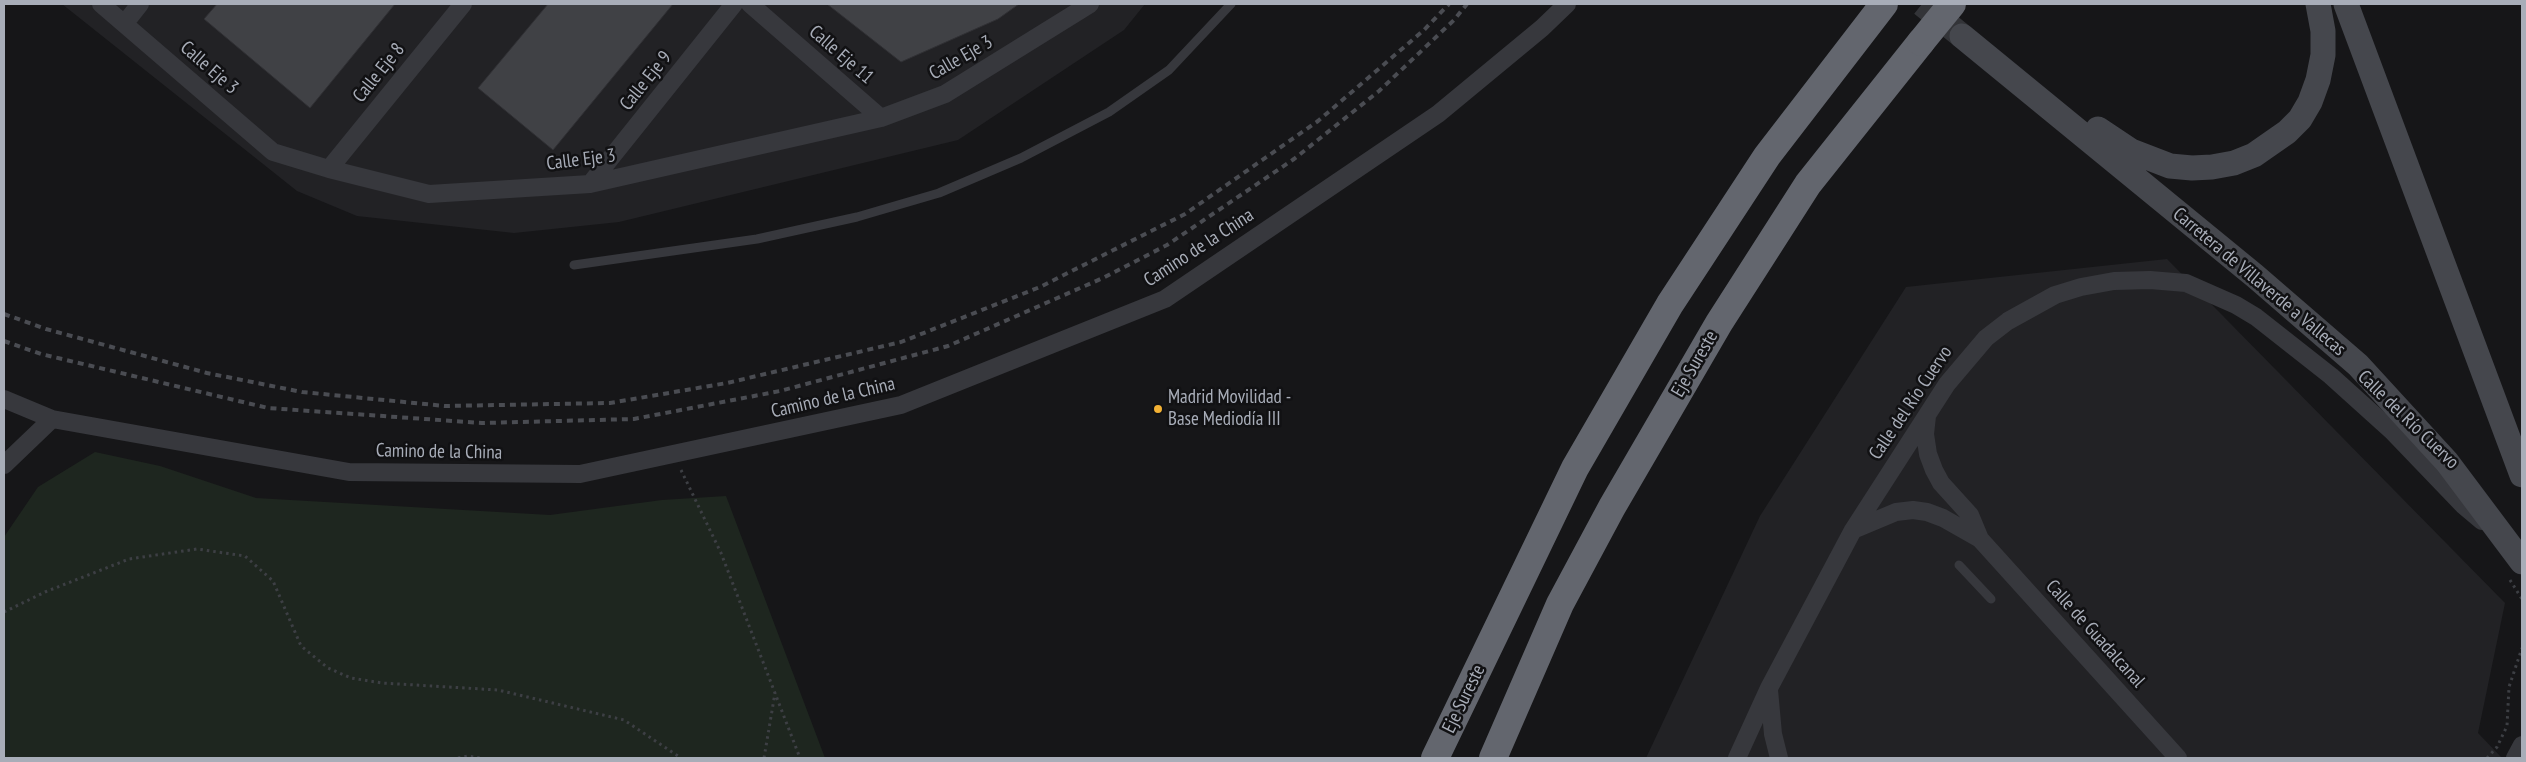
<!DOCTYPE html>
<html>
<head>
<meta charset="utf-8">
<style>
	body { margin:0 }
	#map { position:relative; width:2526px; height:762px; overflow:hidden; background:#161618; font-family:"PT Sans Narrow",sans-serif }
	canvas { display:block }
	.frame { position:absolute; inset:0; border:5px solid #a8adb8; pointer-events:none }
</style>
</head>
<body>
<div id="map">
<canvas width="2526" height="762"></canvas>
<div class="frame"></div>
</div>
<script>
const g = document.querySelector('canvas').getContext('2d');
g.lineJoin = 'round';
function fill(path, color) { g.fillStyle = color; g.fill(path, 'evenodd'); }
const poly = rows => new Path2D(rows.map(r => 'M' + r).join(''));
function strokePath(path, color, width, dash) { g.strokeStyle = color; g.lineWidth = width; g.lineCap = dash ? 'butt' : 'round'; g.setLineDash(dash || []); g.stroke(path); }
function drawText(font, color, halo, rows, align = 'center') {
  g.font = font + ' "PT Sans Narrow",sans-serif'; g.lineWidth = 5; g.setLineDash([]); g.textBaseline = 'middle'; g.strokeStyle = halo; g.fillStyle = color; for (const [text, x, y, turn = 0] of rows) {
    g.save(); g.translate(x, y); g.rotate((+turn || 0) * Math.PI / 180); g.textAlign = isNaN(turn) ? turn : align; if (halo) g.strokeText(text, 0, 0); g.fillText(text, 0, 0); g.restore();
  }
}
fill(poly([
	[62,4,1145,4,1124,30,958,140,619,222,514,233,357,216,297,191],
	[2167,259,2505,603,2478,733,2502,758,1646,758,1760,516,1906,287]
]), '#222225');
fill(poly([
	[95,452,160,466,256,498,550,515,662,500,726,496,825,758,4,758,4,537,38,487]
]), '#1e261f');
const building = poly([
	[217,4,395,4,310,108,204,19,217,4],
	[548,4,673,4,553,150,478,88,548,4],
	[827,4,1019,4,998,19,901,62,827,4]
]);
fill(building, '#404145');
strokePath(building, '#303034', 1);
strokePath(poly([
	[1922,4,1962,36]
]), '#333438', 25, [25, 12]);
strokePath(poly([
	[681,470,721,553,800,758],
	[2510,580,2522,599],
	[4,612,45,592,129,559,197,549,245,556,273,581,301,646,328,668,351,678,382,683,498,690,624,720,681,758],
	[458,758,468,756,480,758],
	[764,758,775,693],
	[2487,758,2497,747,2507,726,2509,687,2522,648]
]), '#3d3f44', 3, [2.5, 4]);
strokePath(poly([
	[574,265,757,239,857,217,939,193,1021,158,1109,112,1169,70,1231,4],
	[1959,565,1991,599]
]), '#37383d', 9);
strokePath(poly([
	[101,4,273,152,329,169,429,194,590,184,881,118,945,94,1090,4],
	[750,4,881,118],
	[125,23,140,4],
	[329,169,463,4],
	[590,184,734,4],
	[4,399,52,419,349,472,580,474,901,405,1165,299,1438,114,1542,28,1567,4],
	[1927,416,1925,434,1928,454,1934,470,1941,483,1970,515,1980,539],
	[4,465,52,419],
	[1853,530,1896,512,1913,510,1927,512,1943,518,1980,539,2178,758],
	[1769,690,1773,734,1779,758],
	[1737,758,1769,688,1853,530,1947,384,1986,338,2008,321,2055,295,2081,287,2114,281,2150,280,2186,283,2236,305,2256,317,2331,376,2392,431,2463,505,2482,521],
	[2515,758,2522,745]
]), '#37383d', 18);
strokePath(poly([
	[2346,4,2522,475],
	[1962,36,2255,276,2358,365,2447,462,2522,562],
	[2098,129,2131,151,2170,166,2192,168,2212,167,2234,163,2254,155,2287,132,2300,119,2310,102,2318,80,2323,55,2323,31,2318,4]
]), '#45474d', 25);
strokePath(poly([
	[1435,758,1575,468,1670,304,1767,156,1884,4],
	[1493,758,1560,604,1612,507,1719,323,1808,184,1921,42]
]), '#63666e', 28);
strokePath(poly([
	[4,314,46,329,207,373,302,392,445,406,610,403,727,383,901,342,1040,287,1185,214,1318,121,1424,30,1449,4],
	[4,341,41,354,268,408,482,423,634,419,780,391,948,346,1103,278,1167,245,1294,159,1379,91,1454,20,1467,4]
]), '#4a4c52', 4, [6, 5]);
strokePath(poly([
	[1921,42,1952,4]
]), '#63666e', 28);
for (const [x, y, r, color] of [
	[1158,409,5,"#f2b134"]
]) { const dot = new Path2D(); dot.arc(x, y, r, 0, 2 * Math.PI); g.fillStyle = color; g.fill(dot); strokePath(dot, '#111113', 2); }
drawText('19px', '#a8adb8', '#111113', [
	["Calle Eje 11",841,55,41],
	["Calle Eje 3",961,58,-30],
	["Calle Eje 3",209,68,41],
	["Calle Eje 8",379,73,-51],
	["Calle Eje 9",646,81,-51],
	["Calle Eje 3",581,160,-7],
	["Camino de la China",1199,248,-33],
	["Carretera de Villaverde a Vallecas",2259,282,40],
	["Eje Sureste",1695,364,-60],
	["Camino de la China",833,398,-13],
	["Calle del Río Cuervo",1911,403,-56],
	["Calle del Río Cuervo",2408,420,44],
	["Camino de la China",439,452,1],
	["Calle de Guadalcanal",2095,634,48],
	["Eje Sureste",1464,699,-64]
]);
drawText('19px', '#a8adb8', '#111113', [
	["Madrid Movilidad -",1168,398],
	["Base Mediodía III",1168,420]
], 'left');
</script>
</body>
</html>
